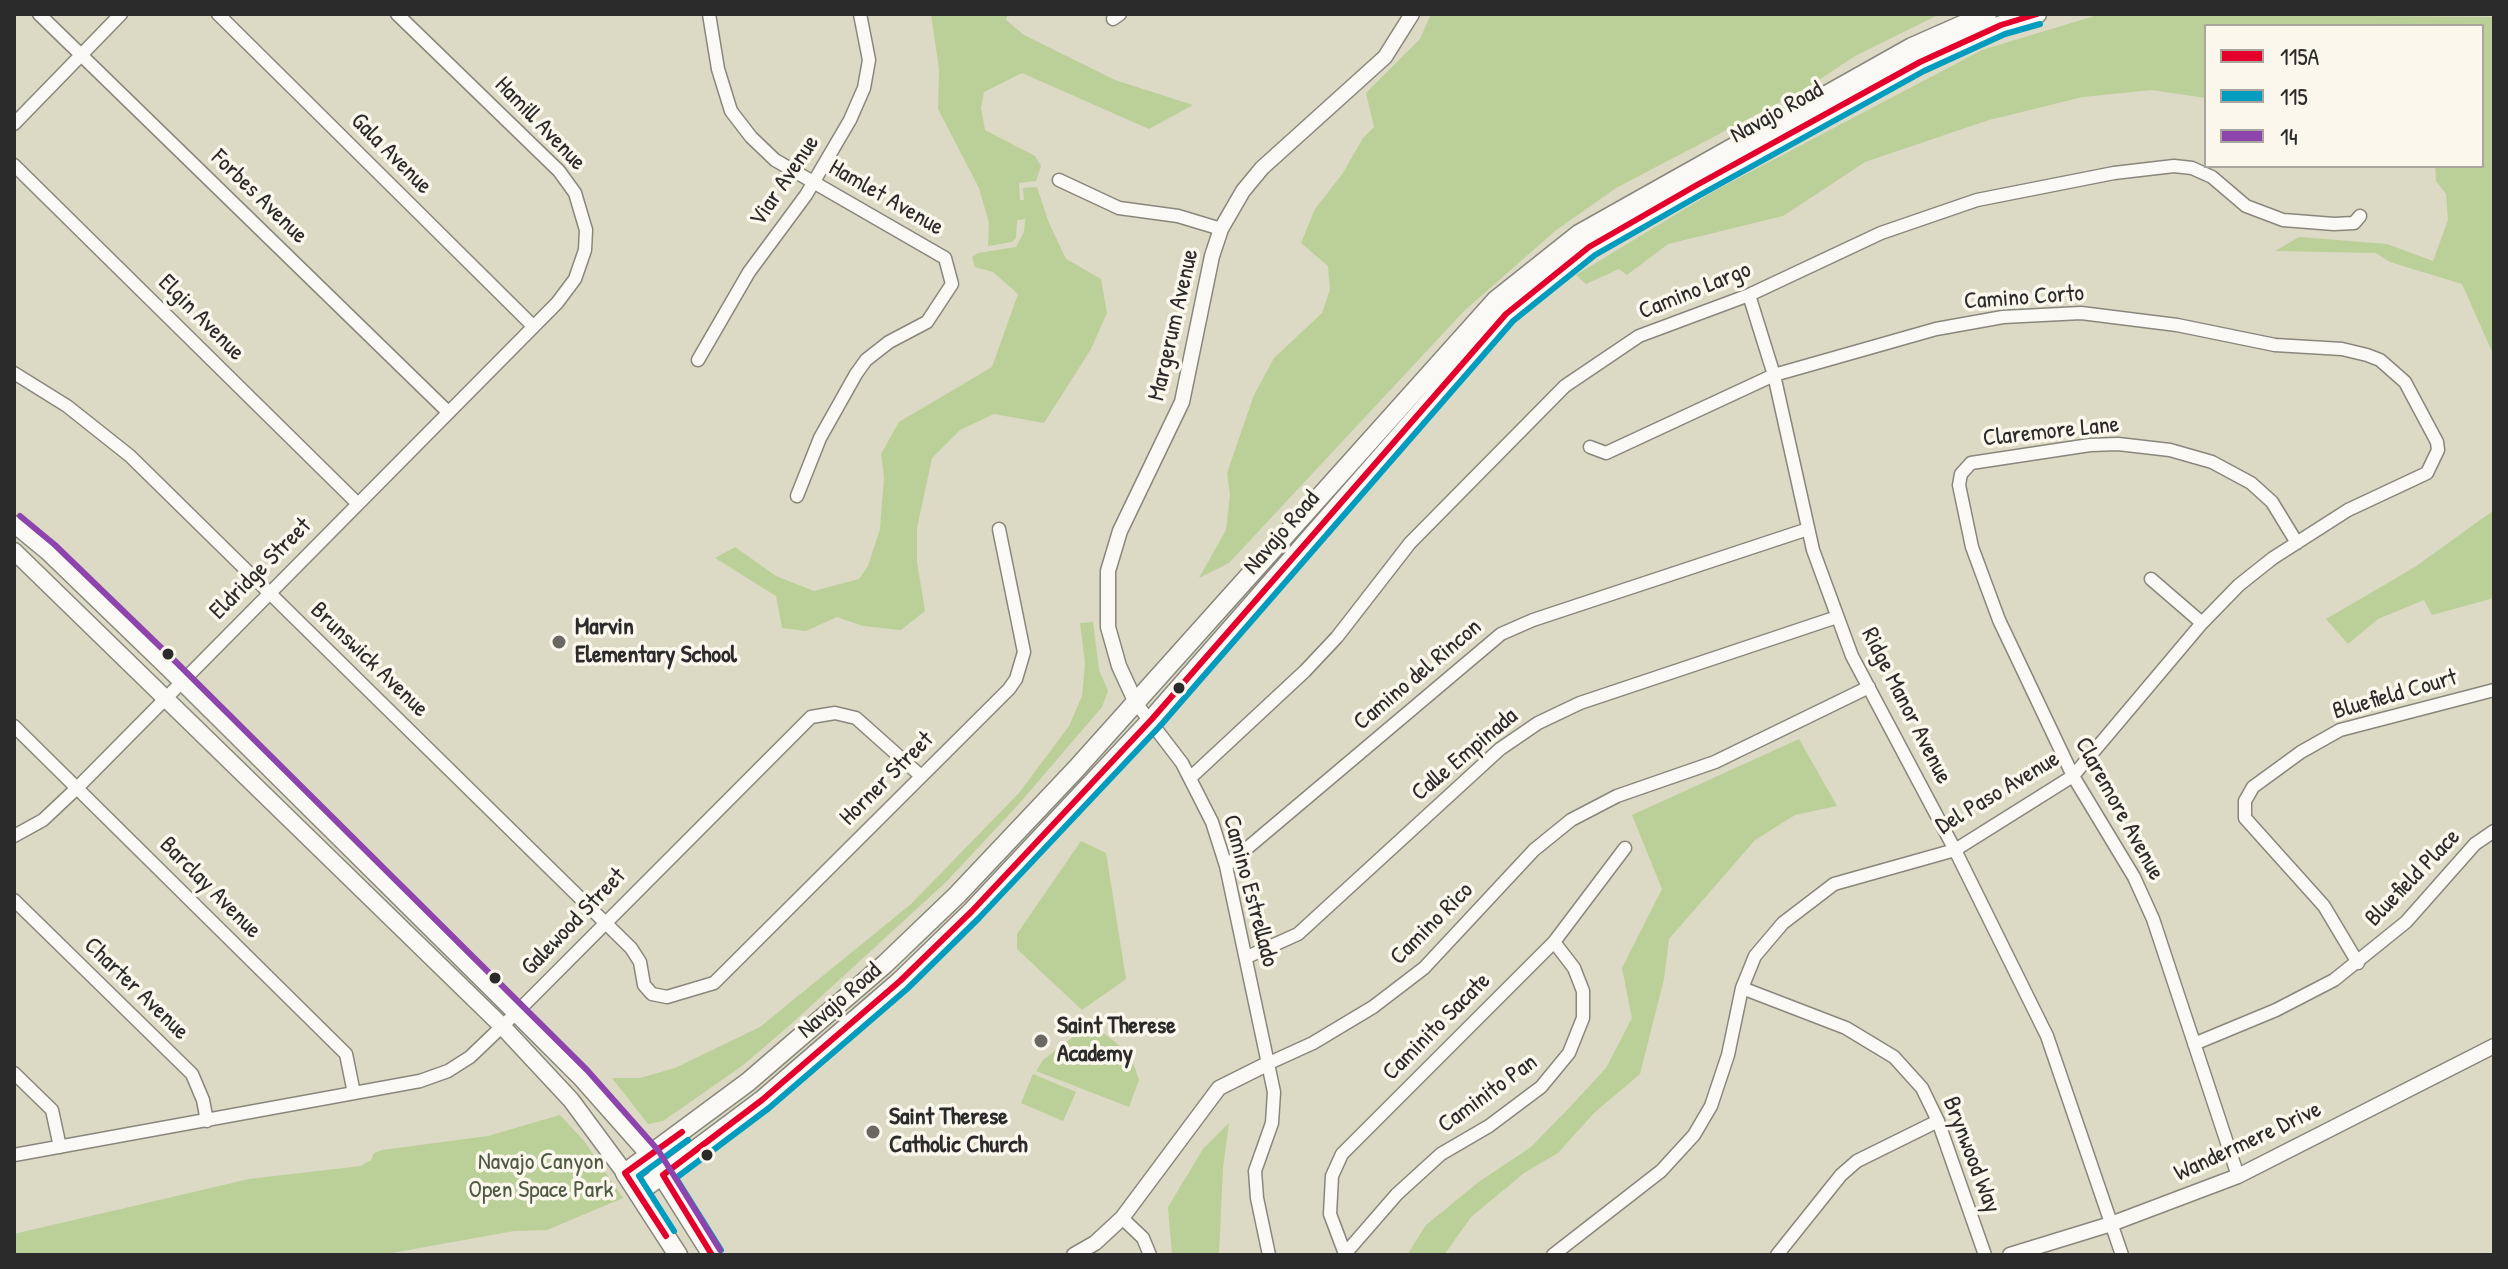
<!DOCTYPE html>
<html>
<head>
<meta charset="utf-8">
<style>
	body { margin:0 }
	#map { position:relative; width:2508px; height:1269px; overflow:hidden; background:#dcd9c4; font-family:"Patrick Hand",sans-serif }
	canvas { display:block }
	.frame { position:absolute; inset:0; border:16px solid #2b2b2b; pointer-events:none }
	.legend { position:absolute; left:2204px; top:24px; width:280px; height:144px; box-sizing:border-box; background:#fbf7ec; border:2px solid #a8a59f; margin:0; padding:10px 14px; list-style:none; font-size:24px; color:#2b2b2b }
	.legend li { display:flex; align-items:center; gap:16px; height:40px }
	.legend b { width:40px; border:2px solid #a8a59f }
</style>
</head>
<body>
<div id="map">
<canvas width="2508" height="1269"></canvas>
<div class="frame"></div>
<ul class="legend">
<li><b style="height:10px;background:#e4002b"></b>115A</li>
<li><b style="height:10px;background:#049cbe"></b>115</li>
<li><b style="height:10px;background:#8e44ad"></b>14</li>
</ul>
</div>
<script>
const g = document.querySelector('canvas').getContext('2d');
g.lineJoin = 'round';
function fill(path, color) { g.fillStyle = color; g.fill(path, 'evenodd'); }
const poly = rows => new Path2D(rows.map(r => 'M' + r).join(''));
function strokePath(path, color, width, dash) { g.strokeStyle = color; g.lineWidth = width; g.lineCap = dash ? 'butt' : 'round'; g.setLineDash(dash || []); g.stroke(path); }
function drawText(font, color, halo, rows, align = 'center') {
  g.font = font + ' "Patrick Hand",sans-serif'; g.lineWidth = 7; g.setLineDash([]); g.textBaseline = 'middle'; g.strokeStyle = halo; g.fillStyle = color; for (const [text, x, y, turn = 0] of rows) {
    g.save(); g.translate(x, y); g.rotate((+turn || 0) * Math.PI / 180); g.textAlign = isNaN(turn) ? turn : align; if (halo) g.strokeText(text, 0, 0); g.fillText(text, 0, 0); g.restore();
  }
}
fill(poly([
	[931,14,1008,14,1006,20,1024,35,1115,80,1193,105,1149,129,1022,73,984,92,981,108,985,130,1035,156,1041,166,1036,181,1019,183,1020,200,1024,200,1023,188,1037,187,1049,223,1066,259,1101,279,1107,313,1091,349,1044,423,994,414,960,430,932,458,917,528,917,562,925,611,901,630,863,626,837,617,806,631,782,628,776,596,715,558,735,547,776,576,814,591,859,579,868,566,880,529,884,477,881,454,899,422,992,367,1018,294,993,272,975,267,972,257,978,253,1016,247,1024,232,1025,219,1017,220,1016,238,1012,242,988,246,989,223,979,188,938,109,939,69],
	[1431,14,1940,14,1855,56,1807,88,1616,188,1555,231,1464,311,1229,563,1199,578,1226,530,1230,495,1227,473,1254,395,1274,358,1322,313,1330,290,1328,266,1301,243,1315,209,1343,173,1363,138,1374,127,1366,93,1420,39],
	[2101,14,2494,17,2494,356,2462,284,2390,262,2376,253,2275,251,2299,237,2387,244,2433,261,2448,220,2446,194,2436,181,2435,166,2482,166,2482,26,2206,26,2206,98,2151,90,2083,97,1989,120,1865,162,1783,216,1668,244,1627,275,1619,269,1586,284,1576,275,1716,190,1982,50],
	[2494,510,2494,598,2432,615,2424,600,2378,619,2348,644,2326,619,2415,567],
	[1093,622,1099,670,1108,691,1102,707,1018,805,945,883,790,1025,742,1066,663,1121,648,1124,612,1078,640,1078,675,1068,760,1027,911,904,1019,793,1069,726,1082,696,1085,663,1080,623],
	[1799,739,1837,806,1795,815,1755,840,1669,939,1664,979,1640,1074,1594,1113,1558,1153,1524,1173,1471,1217,1444,1255,1407,1255,1426,1225,1480,1181,1531,1147,1570,1107,1606,1068,1632,1018,1622,968,1662,889,1632,815],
	[1081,841,1106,853,1126,979,1082,1010,1017,949,1017,934],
	[1091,1023,1130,1054,1139,1080,1129,1107,1036,1071,1043,1060],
	[1033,1074,1076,1092,1063,1121,1021,1103],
	[560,1115,584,1141,623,1198,547,1230,514,1231,381,1255,14,1255,14,1234,249,1179,361,1166,371,1160,374,1153,382,1150,488,1136],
	[1229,1123,1223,1168,1219,1255,1172,1255,1168,1207,1203,1149]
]), '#bad098');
const minor = poly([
	[39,14,448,412],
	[218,14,533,326],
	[709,14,718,69,731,111,751,137,775,160,945,258,952,284,927,322,889,342,866,360,856,374,820,438,797,496],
	[1113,19,1120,14],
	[14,124,121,14],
	[14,165,357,503],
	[1059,180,1119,208,1178,216,1221,229],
	[1749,295,1774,375,1813,550,1852,656,1955,850,2047,1036,2122,1255],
	[698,360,749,272,806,195,850,120,864,88,869,60,860,14],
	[14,373,67,406,130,456,631,948,640,962,644,985,652,994,667,997,714,983,1009,689,1016,679,1024,652,999,529],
	[2151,579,2202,623],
	[1136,703,1182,763,1212,822,1226,866,1274,1092,1272,1123,1255,1171,1257,1198,1269,1255],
	[14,726,346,1054,354,1093],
	[1190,778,1305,671,1337,637,1410,543,1565,386,1639,336,1749,295,1881,233,1977,200,2114,173,2174,166,2192,168,2212,177,2246,206,2283,220,2334,224,2354,223,2360,216],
	[14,836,43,820,77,788,557,303,575,279,585,250,586,230,575,193,559,171,397,14],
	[1226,866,1501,634,1533,620,1808,529],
	[14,900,192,1074,203,1100,207,1121],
	[1247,957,1298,934,1500,749,1538,723,1580,703,1837,617],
	[2358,963,2324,906,2245,818,2245,801,2253,787,2301,752,2340,730,2494,690],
	[1742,988,1846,1028,1894,1057,1922,1088,1938,1121,1985,1255],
	[2194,1044,2276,1010,2334,980,2406,922,2475,844,2494,831],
	[1267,1064,1313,1043,1373,1007,1424,968,1534,850,1571,820,1617,796,1715,762,1869,687],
	[14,1073,52,1110,60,1147],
	[14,1155,420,1081,448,1071,470,1057,516,1013,811,717,835,713,856,718,921,776],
	[2238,1176,2153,919,2134,877,2073,776,1999,620,1972,547,1959,485,1961,474,1971,463,2090,445,2118,444,2170,450,2212,462,2251,483,2272,502,2297,543],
	[1122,1218,1143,1238,1150,1255],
	[1345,1254,1330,1214,1332,1176,1342,1154,1554,942,1625,848],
	[1344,1255,1397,1194,1441,1154,1489,1126,1541,1087,1569,1053,1583,1018,1583,991,1574,968,1554,942],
	[1553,1255,1661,1171,1694,1135,1711,1106,1728,1055,1742,988,1755,956,1783,923,1834,884,1955,850,2073,776,2202,623,2239,585,2273,558,2348,510,2427,473,2438,450,2437,442,2405,382,2380,360,2367,355,2342,349,2275,345,2177,325,2081,313,2003,317,1936,329,1774,375,1606,453,1590,447],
	[1777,1255,1841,1175,1857,1161,1938,1121]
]);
const tertiary = poly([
	[1136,703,1119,666,1108,627,1108,571,1120,531,1182,402,1212,256,1221,229,1243,191,1262,168,1385,57,1412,14],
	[1074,1255,1095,1243,1122,1218,1219,1088,1267,1064],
	[2010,1255,2111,1224,2238,1176,2494,1046]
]);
const secondary = poly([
	[14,524,48,552,170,670,516,1013,580,1077,650,1156],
	[14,551,502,1026,571,1100,625,1173]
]);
const primary = poly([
	[656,1166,712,1255],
	[639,1192,762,1100,900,981,972,911,1152,719,1506,314,1589,247,1695,186,1920,62,2001,25,2037,14],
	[678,1255,625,1173,748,1082,885,964,957,895,1076,769,1496,300,1579,234,1912,47,1987,14]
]);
strokePath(minor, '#89877c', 15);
strokePath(tertiary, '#89877c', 17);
strokePath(secondary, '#89877c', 19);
strokePath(primary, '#89877c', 21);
strokePath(minor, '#faf9f6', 12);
strokePath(tertiary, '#faf9f6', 14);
strokePath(secondary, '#faf9f6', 16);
strokePath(primary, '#faf9f6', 18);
strokePath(poly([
	[666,1236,625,1173,682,1132],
	[712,1255,663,1175,762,1100,900,981,972,911,1152,719,1506,314,1589,247,1695,186,1920,62,2001,25,2037,14]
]), '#e4002b', 6);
strokePath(poly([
	[674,1231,639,1176,688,1140],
	[721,1250,676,1178,769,1108,907,989,979,918,1160,726,1513,321,1595,255,1700,195,1924,71,2005,34,2040,24]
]), '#049cbe', 6);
strokePath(poly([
	[20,516,55,545,177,663,587,1070,658,1150,720,1250]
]), '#8e44ad', 6);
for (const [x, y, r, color] of [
	[559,642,8,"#696861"],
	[168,654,7,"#2b2b2b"],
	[1179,688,7,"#2b2b2b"],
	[495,978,7,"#2b2b2b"],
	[1041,1041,8,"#696861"],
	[873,1132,8,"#696861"],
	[707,1155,7,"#2b2b2b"]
]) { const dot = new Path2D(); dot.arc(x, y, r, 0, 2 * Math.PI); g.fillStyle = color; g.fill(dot); strokePath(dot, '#fbf7ec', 3); }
drawText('24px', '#2b2b2b', '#fbf7ec', [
	["Navajo Road",1777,113,-29],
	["Hamill Avenue",540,124,46],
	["Gala Avenue",391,154,45],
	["Viar Avenue",785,181,-56],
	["Forbes Avenue",259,197,44],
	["Hamlet Avenue",886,198,30],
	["Camino Largo",1695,291,-22],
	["Camino Corto",2024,298,-4],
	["Elgin Avenue",201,318,45],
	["Margerum Avenue",1174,325,-77],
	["Claremore Lane",2051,432,-6],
	["Navajo Road",1282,533,-49],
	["Eldridge Street",261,569,-45],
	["Brunswick Avenue",369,660,44],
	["Camino del Rincon",1418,675,-40],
	["Bluefield Court",2395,695,-16],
	["Ridge Manor Avenue",1906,706,63],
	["Calle Empinada",1465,755,-40],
	["Horner Street",887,779,-45],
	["Del Paso Avenue",1998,793,-31],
	["Claremore Avenue",2119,809,61],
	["Bluefield Place",2413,878,-46],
	["Barclay Avenue",210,888,45],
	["Camino Estrellado",1250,891,75],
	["Galewood Street",574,922,-46],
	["Camino Rico",1432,924,-45],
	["Charter Avenue",136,989,44],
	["Navajo Road",840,1001,-41],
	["Caminito Sacate",1437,1027,-45],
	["Caminito Pan",1488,1094,-36],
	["Wandermere Drive",2248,1142,-25],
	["Brynwood Way",1971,1155,69]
]);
drawText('bold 24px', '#2b2b2b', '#fbf7ec', [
	["Marvin",575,628],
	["Elementary School",575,656],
	["Saint Therese",1057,1027],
	["Academy",1057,1055],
	["Saint Therese",889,1118],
	["Catholic Church",889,1146]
], 'left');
drawText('24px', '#4e5a41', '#fbf7ec', [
	["Navajo Canyon",541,1163],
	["Open Space Park",541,1191]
]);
</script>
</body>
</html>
